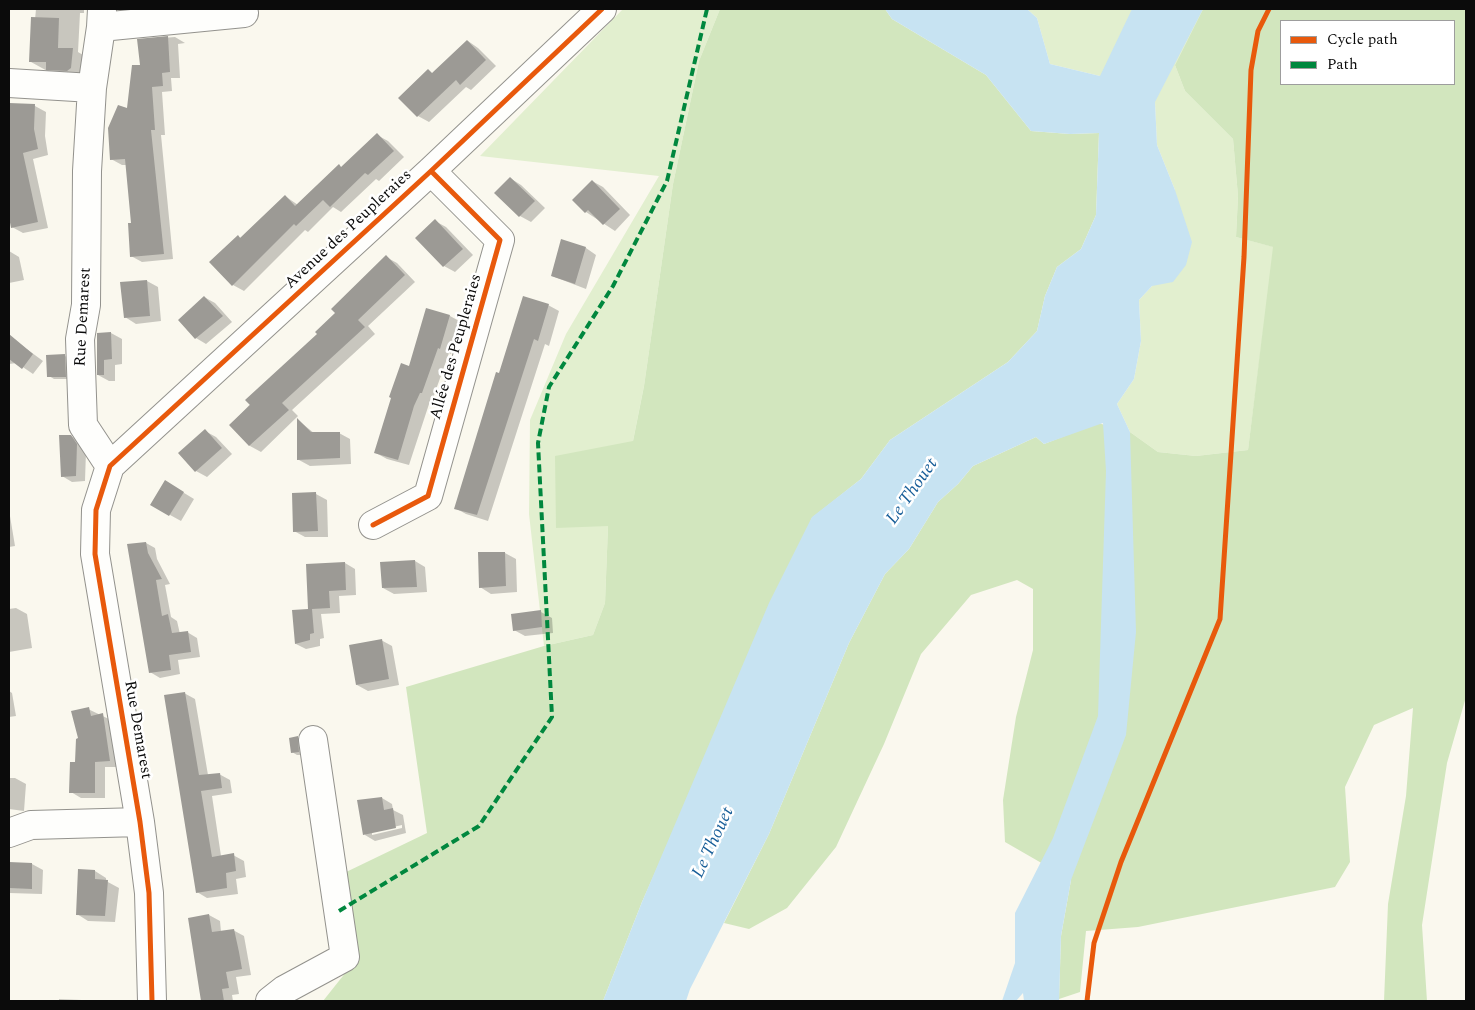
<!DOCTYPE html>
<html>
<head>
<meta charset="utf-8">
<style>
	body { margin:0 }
	#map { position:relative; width:1475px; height:1010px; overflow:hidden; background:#faf8ee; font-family:Spectral,serif }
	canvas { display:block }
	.frame { position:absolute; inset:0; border:10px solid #0b0b0b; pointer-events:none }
	.legend { position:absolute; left:1280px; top:20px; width:175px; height:65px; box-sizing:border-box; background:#fff; border:1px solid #9d9d9d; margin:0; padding:6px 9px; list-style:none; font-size:15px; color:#0b0b0b }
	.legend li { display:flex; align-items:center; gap:10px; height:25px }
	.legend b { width:25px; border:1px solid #9d9d9d }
</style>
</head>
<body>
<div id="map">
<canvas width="1475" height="1010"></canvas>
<div class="frame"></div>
<ul class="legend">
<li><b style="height:6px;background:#e8590c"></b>Cycle path</li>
<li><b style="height:6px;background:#00873e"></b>Path</li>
</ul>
</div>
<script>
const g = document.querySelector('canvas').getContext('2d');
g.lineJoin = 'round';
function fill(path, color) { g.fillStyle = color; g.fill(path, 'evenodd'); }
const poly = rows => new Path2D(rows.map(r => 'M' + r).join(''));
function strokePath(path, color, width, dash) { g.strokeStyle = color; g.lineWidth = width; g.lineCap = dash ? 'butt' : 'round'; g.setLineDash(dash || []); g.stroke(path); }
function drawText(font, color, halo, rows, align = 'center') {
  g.font = font + ' Spectral,serif'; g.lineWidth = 5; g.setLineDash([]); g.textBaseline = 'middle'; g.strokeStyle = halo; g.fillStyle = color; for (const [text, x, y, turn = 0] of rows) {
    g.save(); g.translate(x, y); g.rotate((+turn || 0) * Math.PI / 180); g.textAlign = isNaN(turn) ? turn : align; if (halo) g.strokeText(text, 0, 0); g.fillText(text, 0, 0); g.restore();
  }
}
fill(poly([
	[623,9,720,9,699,61,673,184,644,386,633,441,608,526,605,603,593,635,544,646,529,514,530,420,566,334,659,176,480,156],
	[1027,9,1203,9,1175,65,1185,91,1233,139,1238,196,1236,237,1274,247,1248,450,1196,456,1158,452,1130,432,1117,404,1134,379,1141,341,1139,300,1152,286,1175,190,1157,145,1155,102,1100,76,1050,64,1037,18]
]), '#e2efcf');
fill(poly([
	[720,9,885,9,892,19,986,75,1031,131,1070,134,1099,133,1096,215,1081,249,1057,267,1045,296,1037,331,1008,362,890,440,861,479,812,518,642,902,603,1001,323,1001,354,962,342,874,427,833,406,687,544,646,593,635,605,603,608,526,556,528,555,456,633,441,644,386,673,184,699,61],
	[1203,9,1466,9,1466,697,1447,763,1422,925,1427,1001,1384,1001,1388,904,1406,796,1413,708,1374,725,1345,787,1350,862,1335,887,1138,927,1086,931,1080,992,1059,999,1061,936,1071,880,1005,842,1003,800,1016,717,1033,650,1033,589,1017,580,971,595,921,654,884,744,836,847,787,908,749,929,724,923,769,834,849,643,885,574,909,549,938,502,958,484,973,466,1036,437,1044,444,1098,423,1130,432,1158,452,1196,456,1248,450,1273,247,1236,237,1238,196,1233,139,1185,91,1175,65],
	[1281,21,1454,21,1454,84,1281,84]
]), '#d2e6be');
fill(poly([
	[885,9,1027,9,1037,18,1050,64,1100,76,1132,9,1203,9,1155,102,1157,145,1175,190,1192,242,1186,265,1173,282,1152,286,1139,300,1141,341,1134,379,1117,404,1130,432,1136,632,1126,735,1071,880,1061,936,1059,1001,1024,1001,1023,993,1016,1001,1002,1001,1015,963,1015,913,1053,838,1098,716,1106,471,1103,423,1044,444,1036,437,973,466,958,484,938,502,909,549,885,574,849,643,769,834,690,989,686,1001,603,1001,642,902,769,603,812,517,861,479,890,440,1008,362,1037,331,1045,296,1057,267,1081,249,1096,215,1099,133,1070,134,1031,131,986,75,892,19]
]), '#c7e3f2');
fill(poly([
	[36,9,84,9,84,13,80,13,78,52,93,61,91,80,51,73,31,62],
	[175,37,185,43,178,44,180,78,171,78,172,91,162,92,165,135,161,135,173,259,142,262,131,256,132,224,127,165,122,165,111,159,142,66,138,40],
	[468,41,478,48,496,66,471,90,466,87,429,122,418,116,400,98,433,74],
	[9,104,35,106,46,112,45,136,48,155,33,159,48,228,23,233,12,227,9,211,9,184,12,184,9,168],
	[377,135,388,141,404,157,379,181,376,179,341,212,333,207,308,232,305,230,244,291,233,285,211,262,238,236,241,238,285,196,298,205,339,166,342,168],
	[510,178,521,185,545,208,531,222,520,216,496,192],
	[592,181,603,187,630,215,615,231,586,212],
	[435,221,446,227,473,255,455,272,444,266,417,238],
	[562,241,586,248,596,255,586,289,552,276],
	[9,251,19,257,24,280,9,283],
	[386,257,397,263,415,282,368,326,375,334,292,410,298,416,261,452,250,446,230,425,318,334],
	[147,281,158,287,161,321,136,324,125,317],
	[204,297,215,303,232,322,206,344,196,338],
	[548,305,559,311,549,346,545,344,488,521,466,514,455,508,500,375],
	[427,309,450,316,461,322,451,354,449,353,433,398,431,398,409,465,387,459,376,453,409,368],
	[111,333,122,339,122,364,115,365,115,381,109,381,98,375,97,340,98,334],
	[9,336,43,361,33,374,17,363,9,364],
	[65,356,70,359,70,379,54,379,49,376],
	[298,420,315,434,339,433,350,439,351,464,310,466,299,460],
	[205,431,216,437,232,454,207,477,196,471],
	[71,436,81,442,86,451,85,481,72,482,62,476],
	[166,482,194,499,181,521,152,505],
	[293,494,316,494,327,500,328,537,305,537,294,531],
	[9,510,15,546,9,547],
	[146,543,155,548,157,559,170,584,165,585,171,617,177,621,180,634,187,632,197,638,200,657,178,660,180,674,160,678,150,672],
	[505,553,516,559,517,592,491,594,480,587],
	[415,561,425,567,427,592,394,594,383,588],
	[345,563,355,569,356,595,339,596,340,613,321,614,324,638,320,639,320,646,306,649,296,644,309,610],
	[16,608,27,614,32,648,9,652,9,609],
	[541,612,552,618,553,633,525,636,514,630],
	[381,640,392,646,399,685,368,691,357,685],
	[9,691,12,693,16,716,9,717],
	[184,693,195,699,208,775,219,774,230,780,232,793,212,796,221,856,233,855,244,861,246,877,236,879,238,894,207,898,197,892],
	[88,709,113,721,120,767,105,767,105,798,81,798,71,792,80,739],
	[298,738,303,741,304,755,297,755,292,752],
	[9,778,15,778,26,784,24,811,9,809],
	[382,798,392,804,393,810,403,815,406,833,375,841,365,835],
	[402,825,402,828,372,835,372,832],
	[9,863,32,864,43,870,42,894,9,893,9,901],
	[79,870,95,871,106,878,106,881,119,888,115,922,88,921,77,914],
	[209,915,220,921,221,932,233,930,244,936,251,975,236,977,239,994,232,995,233,1001,202,1001,189,919],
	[59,999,82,1000,84,1001,59,1001]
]), '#0003');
fill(poly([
	[31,17,59,18,58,48,73,48,71,68,67,71,46,70,46,62,29,62],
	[168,36,170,72,162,73,163,86,152,87,155,130,151,130,164,254,130,257,128,223,131,223,125,159,110,160,108,128,118,105,127,108,132,65,140,65,137,39],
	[467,40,486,60,460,85,456,80,417,117,398,98,428,69,432,73],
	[9,103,35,104,34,129,38,149,23,153,38,222,11,228,9,217],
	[377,133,394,151,368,175,365,173,330,207,323,200,296,226,294,224,232,286,209,262,238,235,240,238,285,195,295,206,339,164,341,167],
	[510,177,535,201,519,217,494,193],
	[592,180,620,209,603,225,588,210,585,213,572,200],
	[435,219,463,249,443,267,415,238],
	[561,239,586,247,575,284,551,276],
	[386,255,405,275,358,320,365,327,282,403,289,410,249,446,229,425,250,405,245,400,317,334,315,332,335,313,331,309],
	[147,280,150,316,124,318,120,282],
	[204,296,223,316,195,339,178,320],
	[523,296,549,304,538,341,534,339,477,515,454,509,496,372,499,373],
	[426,308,450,315,440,349,438,348,422,393,420,393,414,406,398,460,374,453,391,398,389,397,401,363,409,366],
	[111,332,112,359,104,360,104,375,97,375,97,333],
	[9,334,33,354,22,369,9,359],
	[65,354,66,377,47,377,46,355],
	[297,418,311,432,340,432,340,458,297,460],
	[205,429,222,448,195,472,178,453],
	[59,435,71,435,77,444,76,476,61,477],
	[165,480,184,492,169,516,150,505],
	[316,492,318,531,293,532,292,493],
	[146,542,148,553,162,579,156,580,162,616,168,614,172,633,188,631,191,652,169,655,171,670,149,673,127,544],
	[478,552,505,552,506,586,479,588],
	[415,560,417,587,382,588,380,562],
	[345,562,346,590,329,591,330,608,312,609,314,633,310,634,310,640,295,644,292,610,308,609,306,564],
	[541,610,542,627,513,631,511,614],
	[382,639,389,679,356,685,349,645],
	[185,692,199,775,220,773,222,788,201,791,212,857,234,853,236,871,226,873,227,888,196,893,164,695],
	[89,707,91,716,103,713,110,761,95,762,95,793,69,793,70,762,75,762,76,739,78,738,71,711],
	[298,736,299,752,291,753,289,738],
	[382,797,384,810,393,808,396,828,363,835,357,800],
	[9,862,32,863,32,889,9,888],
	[78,869,95,870,95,879,108,880,105,916,76,915],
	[209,914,212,932,234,929,239,952,242,969,226,972,229,988,222,989,224,1001,201,1001,188,918]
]), '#9c9a95');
const minor = poly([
	[102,9,101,27,92,88,87,171,86,305,80,339,83,425,110,466],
	[101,27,244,13],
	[9,83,92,88],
	[373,525,428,496,500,240,431,171],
	[9,833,31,825,140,822],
	[152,1001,149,893,140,822,95,554,96,510,110,466,431,171,602,9],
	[270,1001,284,990,345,957,313,740]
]);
strokePath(minor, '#93928d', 30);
strokePath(minor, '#fefefc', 28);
strokePath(poly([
	[339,911,479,826,552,717,538,443,549,387,613,286,667,181,707,9]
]), '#00873e', 4, [8, 4]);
strokePath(poly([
	[373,525,428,496,500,240,431,171],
	[152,1001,149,893,140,822,95,554,96,510,110,466,431,171,602,9],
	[1087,1001,1094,943,1121,862,1220,619,1244,257,1251,70,1258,31,1269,9]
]), '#e8590c', 5);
drawText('16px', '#0b0b0b', '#fff', [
	["Avenue des Peupleraies",349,230,-43],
	["Rue Demarest",84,317,-87],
	["Allée des Peupleraies",457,347,-74],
	["Rue Demarest",137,730,80]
]);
drawText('italic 18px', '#195f99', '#fff', [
	["Le Thouet",913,492,-55],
	["Le Thouet",714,843,-65]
]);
</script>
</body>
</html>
